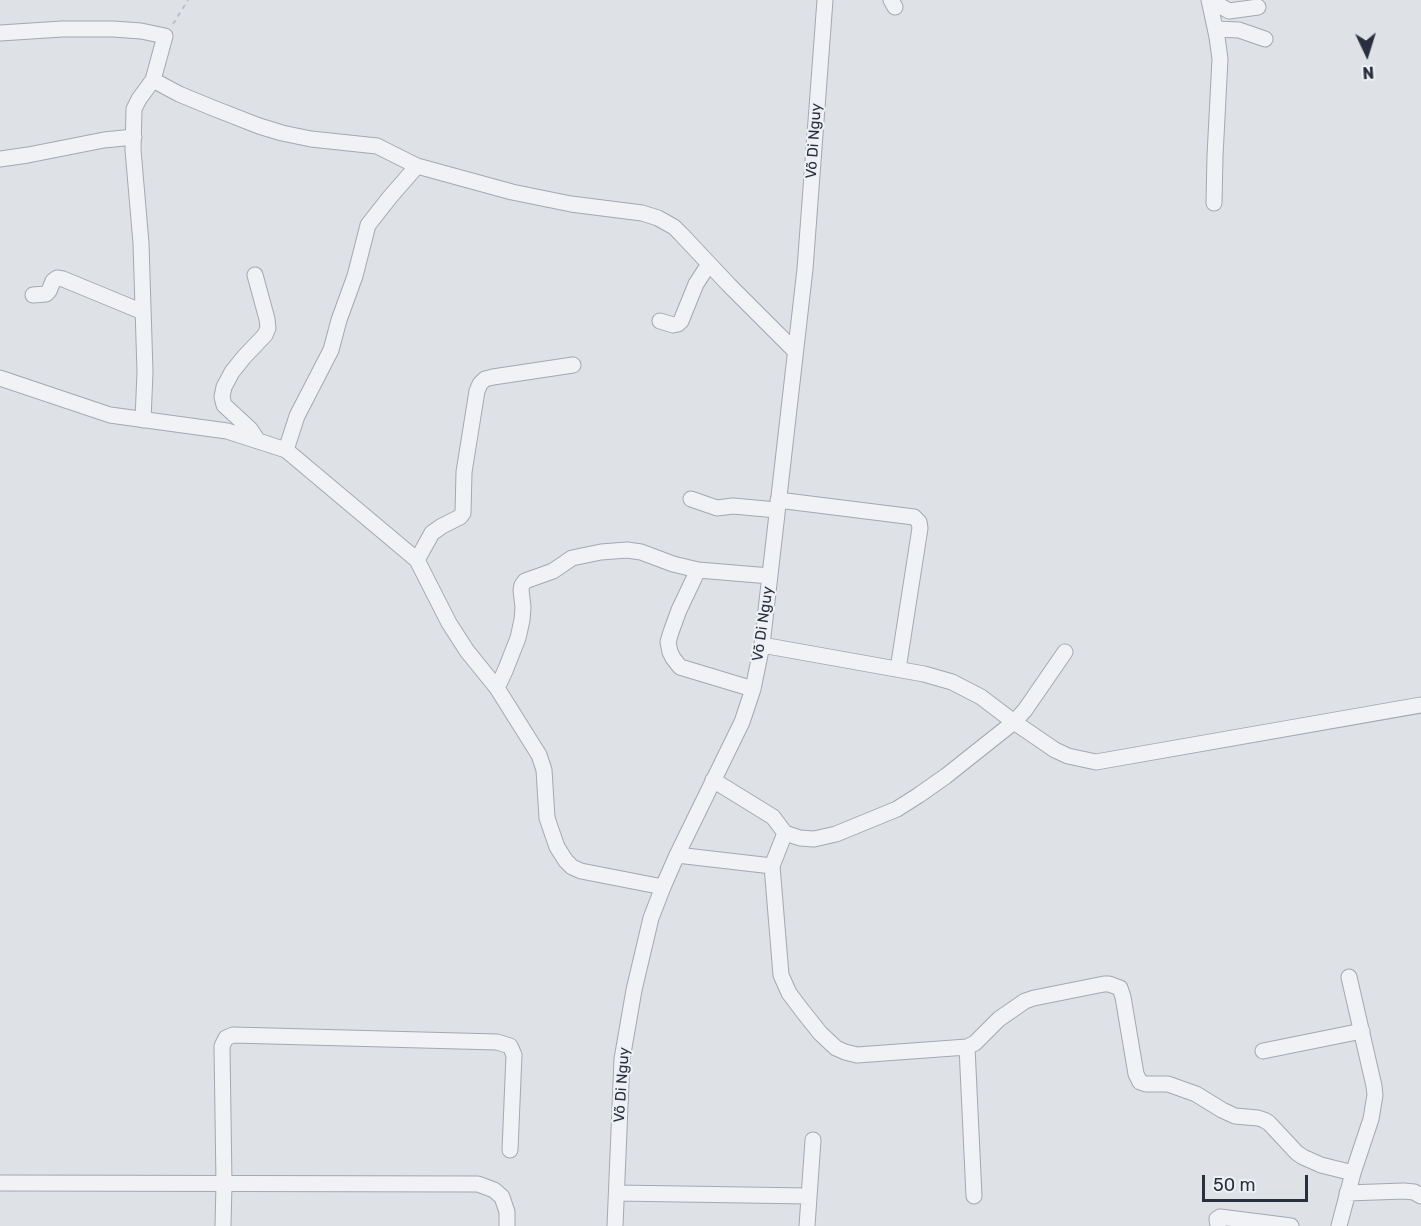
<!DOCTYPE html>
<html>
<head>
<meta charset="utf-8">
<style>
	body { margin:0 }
	#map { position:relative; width:1421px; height:1226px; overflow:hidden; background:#dee1e6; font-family:Rubik,sans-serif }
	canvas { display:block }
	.north { position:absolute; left:1337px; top:24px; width:60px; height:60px; -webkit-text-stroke:4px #edf0f4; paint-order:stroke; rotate:176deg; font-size:16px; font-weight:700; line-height:24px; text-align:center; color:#292f3c }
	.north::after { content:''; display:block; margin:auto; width:21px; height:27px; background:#292f3c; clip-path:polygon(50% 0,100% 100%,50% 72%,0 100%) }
	.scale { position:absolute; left:1202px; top:1175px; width:106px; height:27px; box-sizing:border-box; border:3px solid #292f3c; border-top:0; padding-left:8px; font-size:18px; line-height:21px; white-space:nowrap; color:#292f3c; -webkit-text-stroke:4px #edf0f4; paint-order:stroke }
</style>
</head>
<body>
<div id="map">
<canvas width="1421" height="1226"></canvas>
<div class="north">N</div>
<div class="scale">50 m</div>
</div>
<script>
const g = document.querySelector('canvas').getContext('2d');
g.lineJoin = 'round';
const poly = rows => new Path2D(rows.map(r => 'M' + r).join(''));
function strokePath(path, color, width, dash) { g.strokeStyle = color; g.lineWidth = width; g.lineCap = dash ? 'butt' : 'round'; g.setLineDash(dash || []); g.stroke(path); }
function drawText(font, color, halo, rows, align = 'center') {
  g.font = font + ' Rubik,sans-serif'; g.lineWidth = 4.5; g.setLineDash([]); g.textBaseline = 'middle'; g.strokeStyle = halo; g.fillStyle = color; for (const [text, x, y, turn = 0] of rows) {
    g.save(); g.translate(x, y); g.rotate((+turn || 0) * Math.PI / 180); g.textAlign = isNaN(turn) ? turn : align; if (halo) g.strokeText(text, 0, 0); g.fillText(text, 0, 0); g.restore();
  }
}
const minor = poly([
	[891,0,895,7],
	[1209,0,1217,37,1220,59,1215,156,1214,203],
	[1210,0,1229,11,1258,7],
	[1216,29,1239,30,1265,39],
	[0,33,62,29,113,29,141,31,165,36,153,80,139,99,134,109,133,150,141,243,145,372,143,420],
	[153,80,179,94,213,108,259,126,282,133,311,139,377,146,417,166,512,192,571,204,642,213,658,218,674,227,681,234,729,285,795,351],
	[0,159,28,155,104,140,134,137],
	[255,275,267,319,268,328,265,335,244,357,232,372,224,387,222,397,224,405,250,429,258,441],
	[33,295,46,294,49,291,53,281,57,278,63,279,143,312],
	[660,321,673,325,678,324,681,321,696,284,709,264],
	[0,378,110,415,227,431,286,450,417,560,449,623,467,651,497,688,539,755,544,770,547,818,557,847,566,861,572,867,581,871,663,887],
	[286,450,297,416,331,350,339,320,355,276,368,225,390,197,417,166],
	[691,499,717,508,733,506,777,510],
	[778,500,914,517,919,522,920,528,898,669],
	[417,560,432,533,442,526,460,517,463,513,464,472,477,391,480,384,485,379,493,377,573,365],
	[698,570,679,610,671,632,668,642,670,652,673,658,680,667,753,689],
	[762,645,924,674,952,682,981,697,1014,722,1055,750,1068,756,1096,762,1421,705],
	[497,688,505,671,518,638,522,620,523,607,521,590,522,585,525,581,553,571,572,558,601,552,627,550,641,552,673,564,698,570,770,576],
	[713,780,773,817,785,833,800,838,814,839,836,834,897,809,919,795,946,776,1014,722,1025,710,1065,652],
	[785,833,772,866,781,975,789,993,801,1009,820,1033,836,1048,845,1052,857,1055,967,1047,975,1043,999,1019,1025,1001,1034,998,1104,984,1109,984,1120,988,1123,997,1136,1074,1140,1082,1146,1084,1168,1084,1196,1094,1222,1110,1235,1116,1258,1118,1264,1120,1269,1123,1297,1153,1303,1157,1321,1165,1353,1173],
	[677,855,772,866],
	[967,1047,974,1196],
	[1263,1051,1362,1031],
	[0,1183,478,1184,494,1190,502,1197,507,1212,507,1226],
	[617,1193,809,1196],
	[1347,1193,1404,1191,1414,1192,1421,1196],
	[223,1226,224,1184,222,1046,226,1038,233,1035,497,1042,510,1046,514,1055,510,1150],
	[615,1226,622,1059,634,990,651,918,663,887,677,855,742,722,753,689,762,645,805,269,825,0],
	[807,1226,813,1140],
	[1218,1226,1217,1219,1220,1217,1291,1226],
	[1339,1226,1353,1173,1371,1119,1375,1095,1374,1086,1349,977]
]);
strokePath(minor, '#a4a8b0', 17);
strokePath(poly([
	[173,24,188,0]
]), '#bcbfc5', 2, [4.5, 4.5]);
strokePath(minor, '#f0f2f5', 15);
drawText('15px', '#292f3c', '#edf0f4', [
	["Võ Di Nguy",814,141,-86],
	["Võ Di Nguy",763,624,-82],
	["Võ Di Nguy",622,1085,-86]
]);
</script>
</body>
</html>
